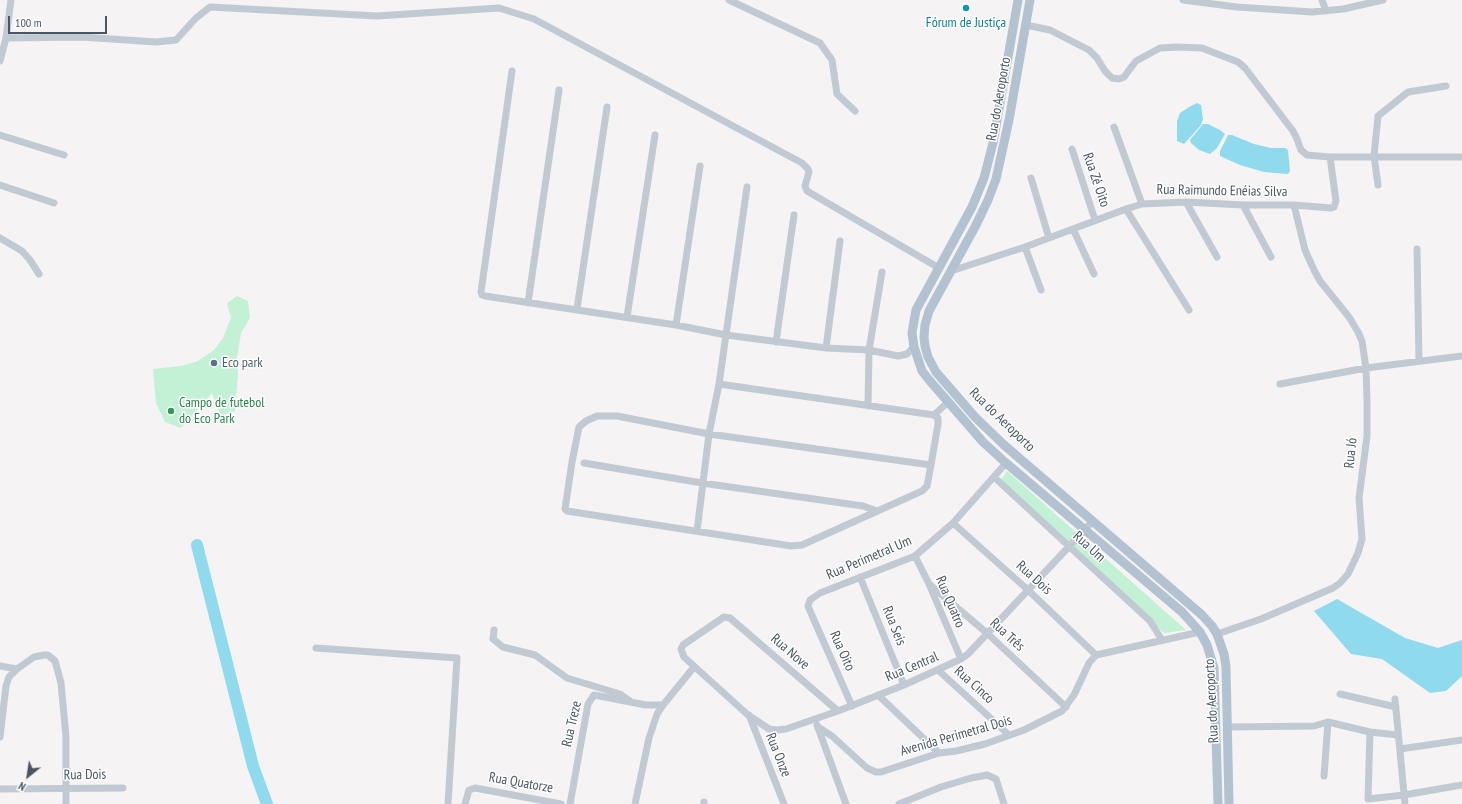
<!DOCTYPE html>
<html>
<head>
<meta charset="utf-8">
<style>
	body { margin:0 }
	#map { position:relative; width:1462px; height:804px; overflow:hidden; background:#f5f3f3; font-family:"PT Sans Narrow",sans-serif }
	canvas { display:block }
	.north { position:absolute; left:8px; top:756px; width:40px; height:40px; -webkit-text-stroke:3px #fff; paint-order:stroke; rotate:210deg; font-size:11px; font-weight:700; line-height:16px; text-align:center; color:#4a5661 }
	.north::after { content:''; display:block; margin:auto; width:14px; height:18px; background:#4a5661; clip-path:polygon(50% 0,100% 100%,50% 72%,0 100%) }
	.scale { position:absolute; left:8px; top:16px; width:99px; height:18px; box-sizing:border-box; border:2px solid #4a5661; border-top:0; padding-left:5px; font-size:12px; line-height:14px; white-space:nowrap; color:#4a5661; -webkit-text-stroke:3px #fff; paint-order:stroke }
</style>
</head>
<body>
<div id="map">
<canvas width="1462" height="804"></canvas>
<div class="north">N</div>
<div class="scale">100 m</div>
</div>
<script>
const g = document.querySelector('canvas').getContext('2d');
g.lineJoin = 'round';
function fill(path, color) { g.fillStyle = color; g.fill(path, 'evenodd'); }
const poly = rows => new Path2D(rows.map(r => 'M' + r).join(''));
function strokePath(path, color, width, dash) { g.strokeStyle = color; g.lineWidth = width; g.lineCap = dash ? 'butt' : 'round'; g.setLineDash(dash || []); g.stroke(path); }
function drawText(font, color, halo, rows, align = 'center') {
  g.font = font + ' "PT Sans Narrow",sans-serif'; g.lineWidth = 3; g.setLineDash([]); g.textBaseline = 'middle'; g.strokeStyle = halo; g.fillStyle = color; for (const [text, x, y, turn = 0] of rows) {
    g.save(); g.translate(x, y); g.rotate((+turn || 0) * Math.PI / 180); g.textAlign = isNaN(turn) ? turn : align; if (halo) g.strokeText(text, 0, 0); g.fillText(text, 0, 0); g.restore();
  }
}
fill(poly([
	[237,296,248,301,250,318,241,333,237,358,238,375,235,411,221,416,212,393,181,428,165,422,156,403,153,369,181,366,198,361,214,350,223,338,231,318,227,303],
	[1007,471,1186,630,1164,633,1000,481]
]), '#c3f1d5');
fill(poly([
	[1197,103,1201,105,1203,119,1201,125,1184,144,1177,141,1177,121,1180,113,1189,107],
	[1203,124,1208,124,1220,130,1225,134,1217,148,1210,154,1199,150,1191,143,1190,140],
	[1228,135,1232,135,1254,144,1271,148,1285,148,1288,150,1290,171,1288,174,1264,172,1240,165,1220,156,1220,151],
	[1337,599,1405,638,1438,648,1462,640,1462,676,1446,691,1430,693,1382,659,1351,654,1314,611]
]), '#90daee');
strokePath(poly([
	[197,545,253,766,267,804]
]), '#90daee', 12);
strokePath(poly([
	[729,0,820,43,832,60,837,94,855,111],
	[1183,0,1237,7,1312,12,1343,9,1383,0],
	[1322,0,1326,11],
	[1026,25,1050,30,1089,50,1097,58,1105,71,1112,78,1119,79,1124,77,1136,61,1160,48,1177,47,1202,48,1238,62,1245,68,1293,131,1297,139,1301,150,1307,155,1330,157,1462,157],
	[6,38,82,37,156,42,176,40,196,18,210,7,377,16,499,8,534,19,802,163,808,169,809,172,805,186,807,191,939,268],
	[0,61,6,38,11,0],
	[512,71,481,292,482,295,485,296,676,325,726,335,826,348,869,350,898,356,907,354,914,347],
	[1114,127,1142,204],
	[0,135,64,155],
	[1072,149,1095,220],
	[1031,178,1049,238],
	[0,185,54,203],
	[1378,185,1374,156,1378,116,1408,92,1446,86],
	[1186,202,1217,257],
	[1243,205,1271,257],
	[1126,209,1189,310],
	[1073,229,1094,274],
	[0,238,22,251,30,260,39,274],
	[1025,247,1041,290],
	[1417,249,1419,361],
	[951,271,1025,247,1126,209,1142,204,1186,202,1243,205,1294,205,1331,208,1334,207,1336,201,1330,157],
	[528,303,559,90],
	[577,309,607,107],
	[627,317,655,135],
	[676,325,700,166],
	[776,342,794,215],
	[826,348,840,241],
	[719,384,934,415,938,418,938,424,931,465,927,486,922,491,802,545,791,546,567,511,565,509,572,462,579,427,586,421,597,416,617,416,709,434,931,465],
	[1280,384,1366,368,1462,356],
	[868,406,869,350,882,272],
	[934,415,948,402],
	[584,463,702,483,863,506,877,511],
	[994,477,1150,621,1162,640],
	[953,523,1028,590,1096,655],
	[697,531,709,434,719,384,747,187],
	[915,556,929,584,961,659],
	[860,577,904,685],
	[929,584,988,634,1066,707],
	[494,630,493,639,503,647,535,655,567,678,620,694,630,701],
	[1217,634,1261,619,1333,588,1340,583,1348,574,1358,553,1362,539,1359,498,1367,436,1367,401,1366,368,1362,341,1358,332,1349,317,1320,281,1314,270,1305,250,1294,205],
	[316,648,457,658,448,804],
	[0,666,17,669],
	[938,670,1009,735],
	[1340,694,1396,707],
	[878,695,939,753],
	[1395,699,1405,804],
	[852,706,810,611,808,606,810,600,820,593,915,556,953,523,1006,463],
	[838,711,730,618,724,617,683,645,681,649,684,657,748,715,769,729,777,730,786,729,838,711,904,685,961,659,968,654,1093,521],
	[749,715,784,804],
	[817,725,846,804],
	[818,727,832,736,867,768,876,772,881,772,939,753,956,751,985,744,1024,730,1062,711,1074,695,1089,663,1096,655,1200,632],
	[1227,727,1314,726,1328,722,1370,732,1398,735],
	[1370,732,1368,799,1404,795,1462,785],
	[0,737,6,686,9,677,17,669,34,657,44,655,48,655,55,661,61,683,66,737,66,804],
	[1400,749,1462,740],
	[1324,776,1328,722],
	[0,789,123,788],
	[465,804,469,790,475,788,561,804],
	[570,804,588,704,594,695,646,705,663,705],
	[635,804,649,738,657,714,663,705,694,667],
	[704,804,704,802],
	[899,804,941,787,971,778,987,775,996,779,1004,804]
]), '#c1cad2', 7);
strokePath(poly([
	[1018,0,993,143,984,178,972,207,916,310,912,333,914,347,922,371,930,381,983,442,1006,463,1182,612,1200,632,1207,645,1214,668,1218,804],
	[1030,0,1009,120,996,179,988,200,976,225,929,311,925,325,924,337,925,346,928,357,936,372,975,417,1004,445,1202,615,1212,626,1217,634,1224,654,1226,667,1229,804]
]), '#b3c2d1', 9);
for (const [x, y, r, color] of [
	[966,8,4,"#0f9aa8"],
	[214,363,4,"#5c6f8a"],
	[171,411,4,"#2e9e5b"]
]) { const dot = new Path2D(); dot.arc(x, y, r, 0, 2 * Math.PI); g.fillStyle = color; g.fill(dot); strokePath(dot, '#fff', 1.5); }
drawText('14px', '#0d838f', '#fff', [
	["Fórum de Justiça",966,23]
]);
drawText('14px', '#4a5661', '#fff', [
	["Rua do Aeroporto",999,99,-80],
	["Rua Zé Oito",1096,180,71],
	["Rua Raimundo Enéias Silva",1222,191,1],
	["Rua do Aeroporto",1002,420,44],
	["Rua Jó",1351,453,-84],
	["Rua Um",1089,547,42],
	["Rua Perimetral Um",869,558,-23],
	["Rua Dois",1034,578,42],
	["Rua Quatro",950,602,67],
	["Rua Seis",894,626,68],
	["Rua Três",1007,635,42],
	["Rua Oito",842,651,66],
	["Rua Nove",790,652,41],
	["Rua Central",912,667,-23],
	["Rua Cinco",974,685,42],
	["Rua do Aeroporto",1212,701,-93],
	["Rua Treze",572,724,-77],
	["Avenida Perimetral Dois",956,736,-16],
	["Rua Onze",778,755,68],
	["Rua Dois",85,775,-1],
	["Rua Quatorze",521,783,10]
]);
drawText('14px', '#4e5e75', '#fff', [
	["Eco park",222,363]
], 'left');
drawText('14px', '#27864d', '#fff', [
	["Campo de futebol",179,403],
	["do Eco Park",179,419]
], 'left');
</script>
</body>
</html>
